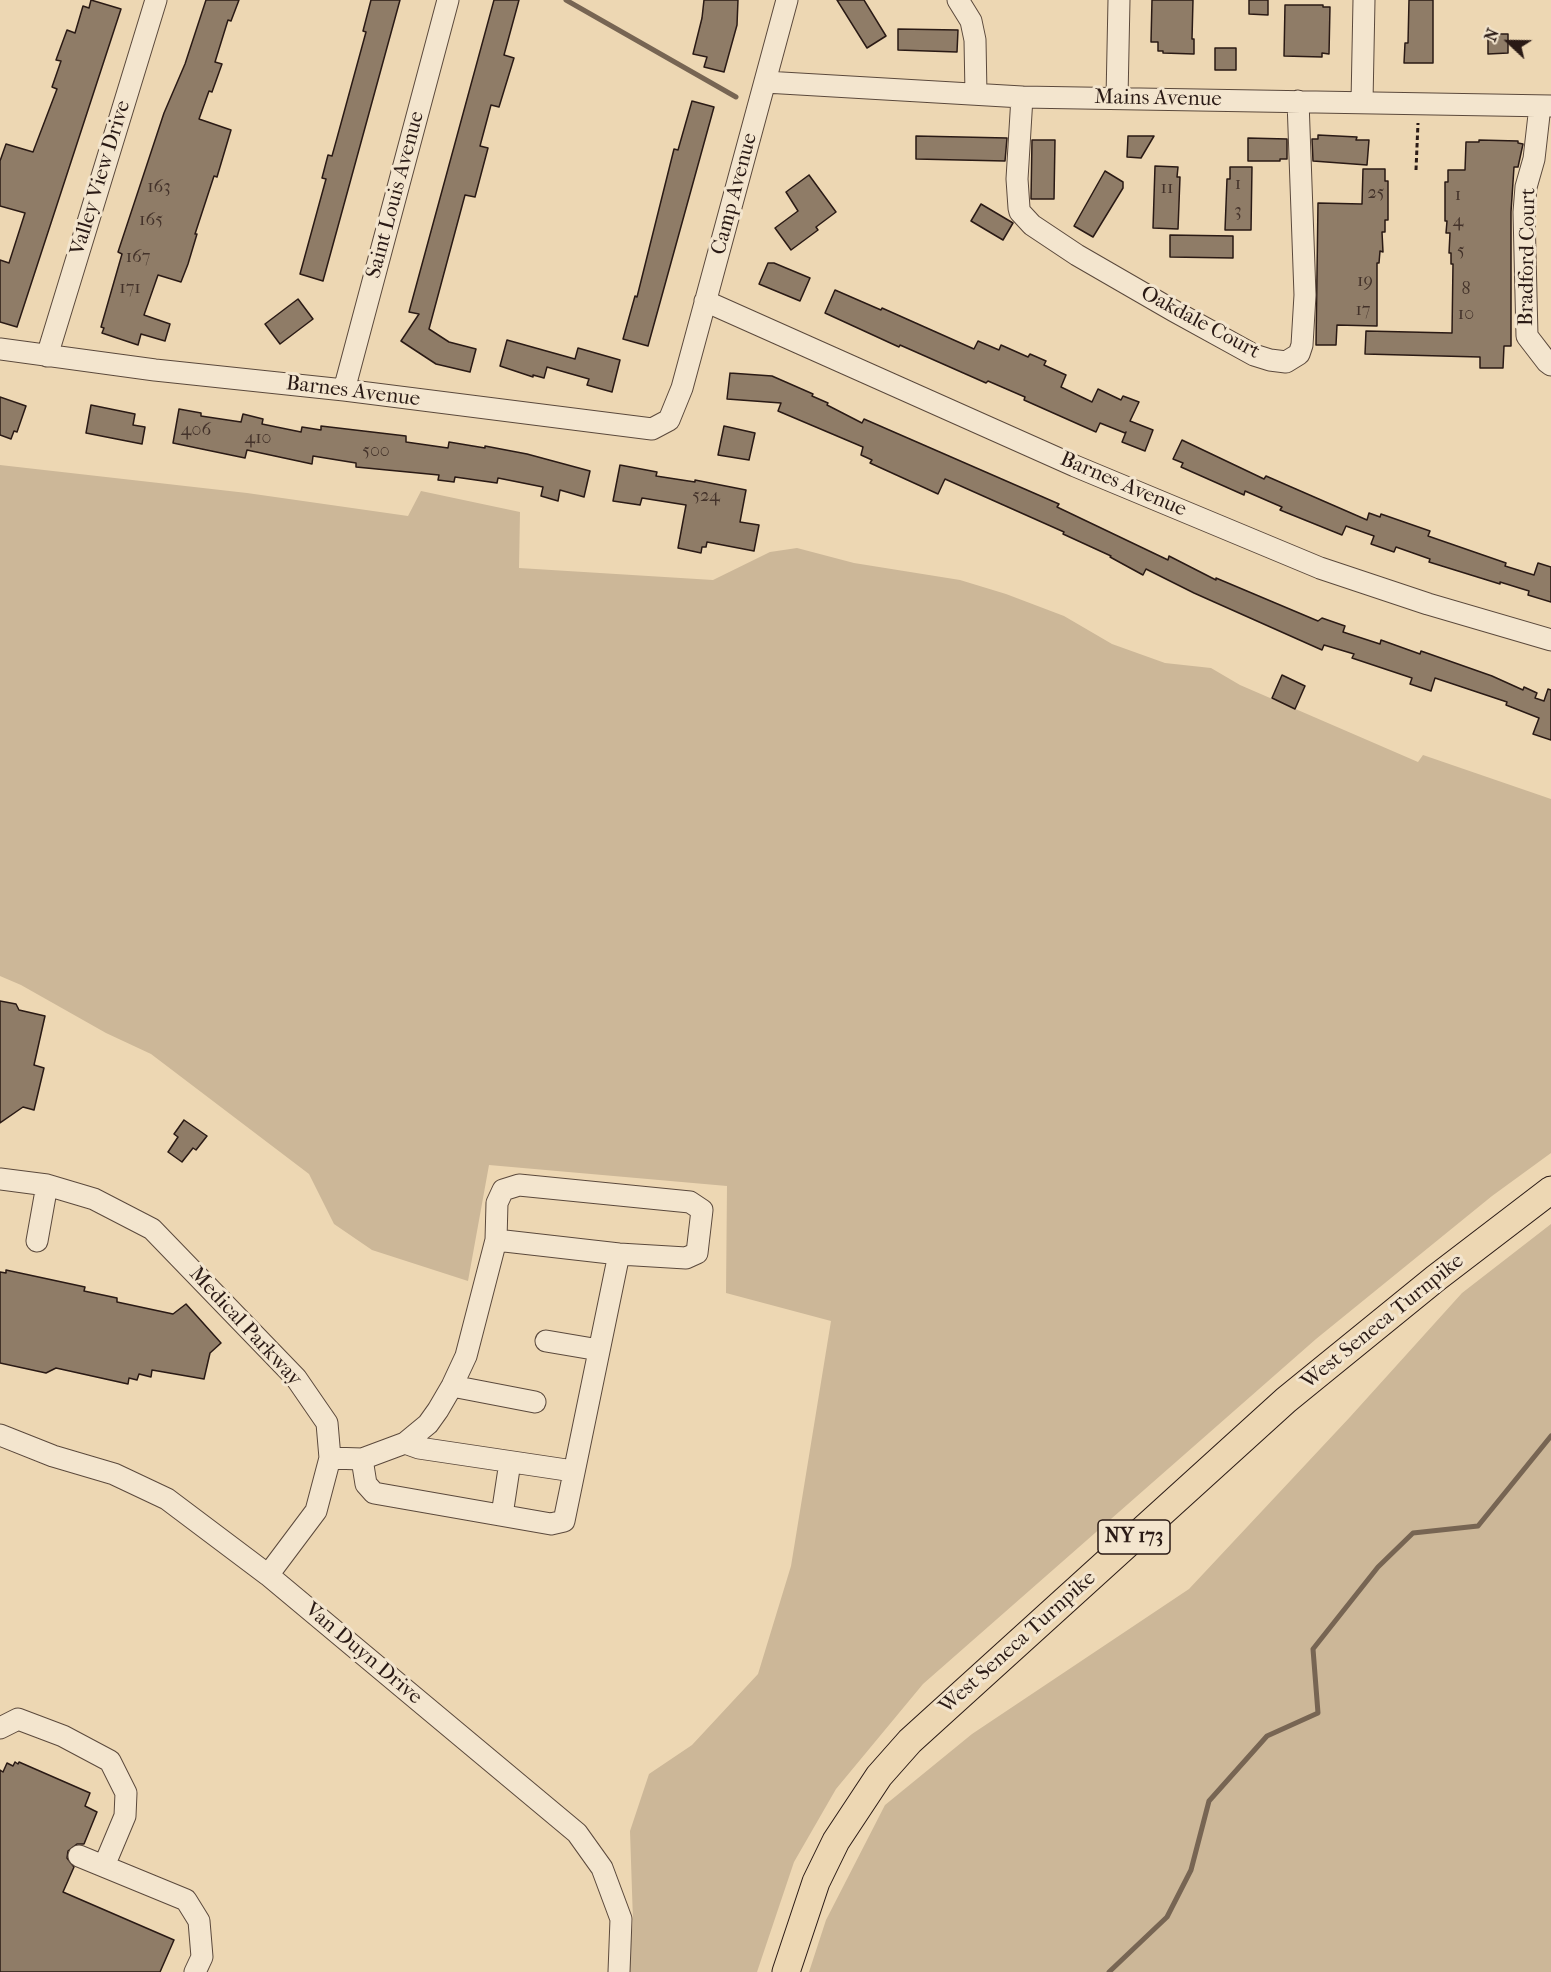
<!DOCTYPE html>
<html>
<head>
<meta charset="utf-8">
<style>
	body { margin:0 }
	#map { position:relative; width:1551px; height:1972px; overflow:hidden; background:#edd7b3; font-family:"IM FELL French Canon",serif }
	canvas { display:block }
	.north { position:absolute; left:1479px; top:12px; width:60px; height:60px; -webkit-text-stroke:4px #f3e5ce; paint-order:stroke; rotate:292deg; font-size:16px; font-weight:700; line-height:24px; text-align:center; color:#2a1a15 }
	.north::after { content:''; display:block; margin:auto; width:21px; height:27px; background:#2a1a15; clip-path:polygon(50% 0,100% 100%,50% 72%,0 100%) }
</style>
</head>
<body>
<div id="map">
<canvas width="1551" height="1972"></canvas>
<div class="north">N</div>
</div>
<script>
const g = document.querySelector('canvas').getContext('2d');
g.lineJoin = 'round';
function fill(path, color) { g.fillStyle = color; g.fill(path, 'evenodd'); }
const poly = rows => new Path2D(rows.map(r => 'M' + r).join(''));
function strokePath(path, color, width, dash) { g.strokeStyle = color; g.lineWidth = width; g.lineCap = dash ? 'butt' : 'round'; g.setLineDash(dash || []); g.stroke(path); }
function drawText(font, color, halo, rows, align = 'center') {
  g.font = font + ' "IM FELL French Canon",serif'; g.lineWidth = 6; g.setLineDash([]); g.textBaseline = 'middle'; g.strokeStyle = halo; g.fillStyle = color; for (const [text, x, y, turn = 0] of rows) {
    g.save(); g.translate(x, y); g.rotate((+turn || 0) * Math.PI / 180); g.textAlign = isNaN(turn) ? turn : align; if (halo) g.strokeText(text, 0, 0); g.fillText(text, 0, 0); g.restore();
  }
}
fill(poly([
	[0,465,247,493,408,516,421,491,520,512,519,568,713,580,770,552,797,548,854,563,960,580,1006,594,1064,616,1112,644,1165,663,1211,668,1240,685,1418,762,1423,755,1551,799,1551,1153,1492,1196,1316,1339,923,1684,836,1789,794,1862,757,1972,628,1972,633,1921,630,1831,649,1774,692,1745,758,1674,791,1566,831,1321,726,1293,727,1186,489,1165,468,1281,372,1250,334,1224,309,1174,151,1054,106,1033,21,985,0,976],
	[1551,1224,1551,1972,809,1972,826,1920,885,1805,972,1734,1189,1589,1350,1417,1462,1293]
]), '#ccb798');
strokePath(poly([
	[566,0,736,97],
	[1109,1972,1167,1917,1191,1870,1209,1801,1267,1736,1318,1713,1313,1649,1378,1567,1413,1533,1478,1526,1551,1436]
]), '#776553', 5);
const building = poly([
	[91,0,121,9,17,327,0,322,0,260,9,263,25,213,0,206,0,161,6,144,33,152,57,89,52,87,61,61,56,60,67,30,75,33,83,6,89,8,91,0],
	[206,0,239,0,231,21,228,20,215,62,222,64,212,92,209,91,199,119,231,130,217,177,214,176,195,234,197,234,188,264,181,282,158,275,144,315,170,324,165,341,141,334,138,345,102,333,104,328,101,327,122,254,118,252,164,113,185,64,206,0],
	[371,0,400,0,323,281,300,274,326,179,322,178,328,155,332,156,337,138,366,32,363,31,371,0],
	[494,0,519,0,504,55,514,58,499,107,491,105,480,146,488,148,475,197,465,195,429,329,449,342,476,349,470,372,436,364,401,341,419,314,409,312,494,0],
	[704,0,738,0,737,25,724,72,704,67,707,57,693,54,702,18,704,0],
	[837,0,864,0,886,36,867,48,837,0],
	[1152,0,1193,0,1192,39,1194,39,1194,54,1163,53,1163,51,1158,51,1158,42,1151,42,1152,0],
	[1249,0,1268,0,1268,15,1249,14,1249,0],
	[1409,0,1433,0,1433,63,1404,63,1405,43,1408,43,1409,0],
	[1285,5,1323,5,1323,7,1330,7,1329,54,1322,53,1322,57,1284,56,1285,5],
	[898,29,958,30,957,52,898,50,898,29],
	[1488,34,1508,34,1508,53,1488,54,1488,34],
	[1215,48,1236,48,1236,70,1215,70,1215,48],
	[692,101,714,107,648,346,623,339,635,296,637,297,674,149,678,150,692,101],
	[1318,135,1357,137,1356,140,1369,140,1367,165,1313,161,1312,139,1318,139,1318,135],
	[916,136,1007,138,1005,161,916,159,916,136],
	[1128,136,1154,136,1141,158,1127,157,1128,136],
	[1248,138,1287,139,1287,159,1280,159,1280,161,1248,161,1248,138],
	[1032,140,1055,140,1054,199,1031,199,1032,140],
	[1479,140,1518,141,1518,143,1523,144,1518,167,1514,167,1511,212,1511,346,1504,346,1503,368,1480,368,1480,357,1365,354,1366,331,1452,333,1453,264,1451,264,1451,253,1449,253,1450,233,1446,233,1447,221,1445,221,1445,182,1448,182,1448,170,1465,170,1466,142,1479,142,1479,140],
	[1155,166,1178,167,1177,177,1180,177,1178,229,1153,228,1155,166],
	[1230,167,1252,167,1251,230,1225,230,1227,179,1230,179,1230,167],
	[1363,169,1385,169,1385,181,1388,181,1388,220,1385,220,1385,232,1382,232,1383,252,1380,251,1379,263,1377,263,1377,326,1337,325,1336,345,1316,345,1318,203,1362,204,1363,169],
	[1105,171,1123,182,1123,188,1093,237,1074,226,1105,171],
	[809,175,836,212,816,227,818,230,791,250,775,228,798,211,786,192,809,175],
	[981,204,1013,223,1003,240,971,221,981,204],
	[1170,235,1233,236,1233,258,1170,257,1170,235],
	[768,263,774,263,810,278,800,301,759,284,768,263],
	[835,290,881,310,882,308,974,349,978,341,999,350,1001,345,1028,357,1030,354,1046,361,1044,365,1066,375,1061,387,1092,402,1098,389,1121,400,1123,396,1139,402,1130,421,1153,430,1145,451,1122,442,1126,432,1125,433,1100,423,1096,432,1024,400,1025,397,988,381,986,383,900,345,899,347,825,313,835,290],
	[298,299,313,319,280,344,265,324,298,299],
	[507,340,575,359,578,348,620,360,612,392,587,385,589,379,547,367,544,378,533,375,533,377,500,366,507,340],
	[730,373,772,376,813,394,812,396,828,403,827,405,862,423,864,419,1059,504,1057,507,1168,560,1169,556,1216,580,1216,578,1318,621,1322,618,1345,626,1343,632,1380,644,1381,640,1420,654,1421,651,1492,676,1523,690,1524,687,1537,693,1535,698,1544,701,1548,689,1551,690,1551,740,1533,734,1539,718,1506,705,1507,702,1435,678,1431,691,1410,684,1412,678,1352,658,1354,654,1324,645,1322,650,1194,593,1146,569,1143,575,1110,557,1111,556,1063,534,1064,532,945,479,938,494,925,488,870,463,872,460,861,455,863,447,778,411,781,403,727,399,730,373],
	[0,397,26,406,17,432,14,431,11,439,0,435,0,397],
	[91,405,135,414,133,425,145,427,142,444,86,433,91,405],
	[179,409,201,413,201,416,241,422,243,414,263,419,262,424,301,432,302,427,321,430,321,426,406,436,406,442,448,448,449,442,485,448,485,446,527,454,590,471,584,497,560,490,558,501,541,496,543,487,498,478,497,483,455,477,454,482,438,480,439,475,356,467,356,463,313,456,312,464,247,450,245,458,173,443,179,409],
	[724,426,755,433,749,460,718,455,724,426],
	[1182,440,1264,479,1266,476,1367,520,1369,513,1380,517,1381,514,1430,531,1428,536,1506,563,1505,566,1534,575,1538,563,1551,567,1551,602,1528,595,1529,591,1500,582,1500,584,1429,562,1430,559,1396,547,1394,552,1371,544,1374,536,1346,526,1342,535,1280,510,1282,507,1245,491,1244,495,1181,467,1183,463,1173,459,1182,440],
	[620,465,657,472,656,476,695,482,695,480,746,490,740,522,759,525,754,551,707,542,706,547,702,547,701,553,678,548,686,505,642,498,640,505,613,501,620,465],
	[1282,675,1305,686,1295,709,1272,698,1282,675],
	[0,1001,16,1004,19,1010,45,1016,34,1065,44,1068,34,1110,23,1107,0,1123,0,1001],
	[184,1120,207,1136,196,1150,193,1148,182,1162,168,1152,178,1137,174,1134,184,1120],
	[6,1270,85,1287,84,1291,117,1298,117,1302,173,1314,186,1304,221,1343,210,1353,204,1379,152,1370,151,1377,139,1374,137,1380,129,1378,128,1384,56,1368,46,1373,0,1363,0,1272,6,1273,6,1270],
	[15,1762,18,1764,19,1762,90,1793,85,1806,97,1812,84,1844,77,1844,68,1851,67,1858,74,1867,63,1892,174,1940,160,1972,0,1972,0,1770,3,1772,7,1763,13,1766,15,1762]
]);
fill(building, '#8f7c67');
strokePath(building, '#2a1a15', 1.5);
const minor = poly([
	[958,0,971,21,975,40,976,94],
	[765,82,1022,97,1551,106],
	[1022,97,1017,179,1019,208,1020,212,1032,225,1077,255,1174,311,1254,355,1270,360,1286,362,1299,354,1302,345,1305,295,1298,101],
	[1117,98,1119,0],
	[1362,102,1364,0],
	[1540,106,1534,159,1526,187,1524,212,1527,336,1547,362,1551,365],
	[705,301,1075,466,1320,568,1428,604,1551,640],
	[0,349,155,370,344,390,652,429,669,420,682,388,787,0],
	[47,356,156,0],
	[344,390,448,0],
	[0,1179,47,1185,94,1199,152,1229,296,1378,327,1423,330,1458,316,1511,268,1575],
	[37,1241,47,1185],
	[546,1341,599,1350],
	[452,1386,535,1402],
	[0,1435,53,1456,114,1474,167,1499,268,1575,577,1833,602,1868,621,1919,619,1972],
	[405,1443,419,1448,573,1471],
	[330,1458,362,1459,405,1443,428,1424,438,1410,452,1386,466,1356,496,1240,497,1203,503,1190,519,1185,690,1202,702,1210,697,1253,686,1258,619,1254,496,1240],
	[362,1459,366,1484,374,1493,551,1524,564,1521,619,1254],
	[502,1515,510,1462],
	[0,1728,18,1719,63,1736,110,1761,126,1793,125,1816,104,1866],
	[79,1856,186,1900,199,1921,202,1957,195,1972]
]);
const major = poly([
	[786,1972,816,1882,836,1841,879,1776,910,1741,1286,1400,1436,1278,1551,1190]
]);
strokePath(minor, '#5b493c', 23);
strokePath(major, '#2a1a15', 29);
strokePath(poly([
	[1416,170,1418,123]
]), '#2a1a15', 3, [4.5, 3]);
strokePath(minor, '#f3e5ce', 21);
strokePath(major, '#edd7b3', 27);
drawText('18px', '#43322a', null, [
	["1",1238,185],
	["163",159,188],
	["11",1167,189],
	["25",1376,194],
	["1",1458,196],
	["3",1238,212],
	["165",151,221],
	["4",1458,222],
	["5",1461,252],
	["167",138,258],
	["19",1365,282],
	["171",130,289],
	["8",1466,290],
	["17",1363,311],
	["10",1466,315],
	["406",196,431],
	["410",258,439],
	["500",376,452],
	["524",706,497]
]);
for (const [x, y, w] of [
	[1134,1537,72]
]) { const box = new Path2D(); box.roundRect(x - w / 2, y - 17, w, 34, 4.5); g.fillStyle = '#f3e5ce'; g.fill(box); strokePath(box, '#2a1a15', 1.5); }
drawText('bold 20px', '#2a1a15', null, [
	["NY 173",1134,1537]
]);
drawText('21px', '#2a1a15', '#f3e5ce', [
	["Mains Avenue",1158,99,1],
	["Valley View Drive",101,178,-73],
	["Camp Avenue",735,194,-75],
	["Saint Louis Avenue",396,195,-75],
	["Bradford Court",1528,257,-89],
	["Oakdale Court",1200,323,28],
	["Barnes Avenue",353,392,7],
	["Barnes Avenue",1123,485,23],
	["West Seneca Turnpike",1383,1322,-39],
	["Medical Parkway",245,1327,47],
	["West Seneca Turnpike",1018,1643,-42],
	["Van Duyn Drive",363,1654,40]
]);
</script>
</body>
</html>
